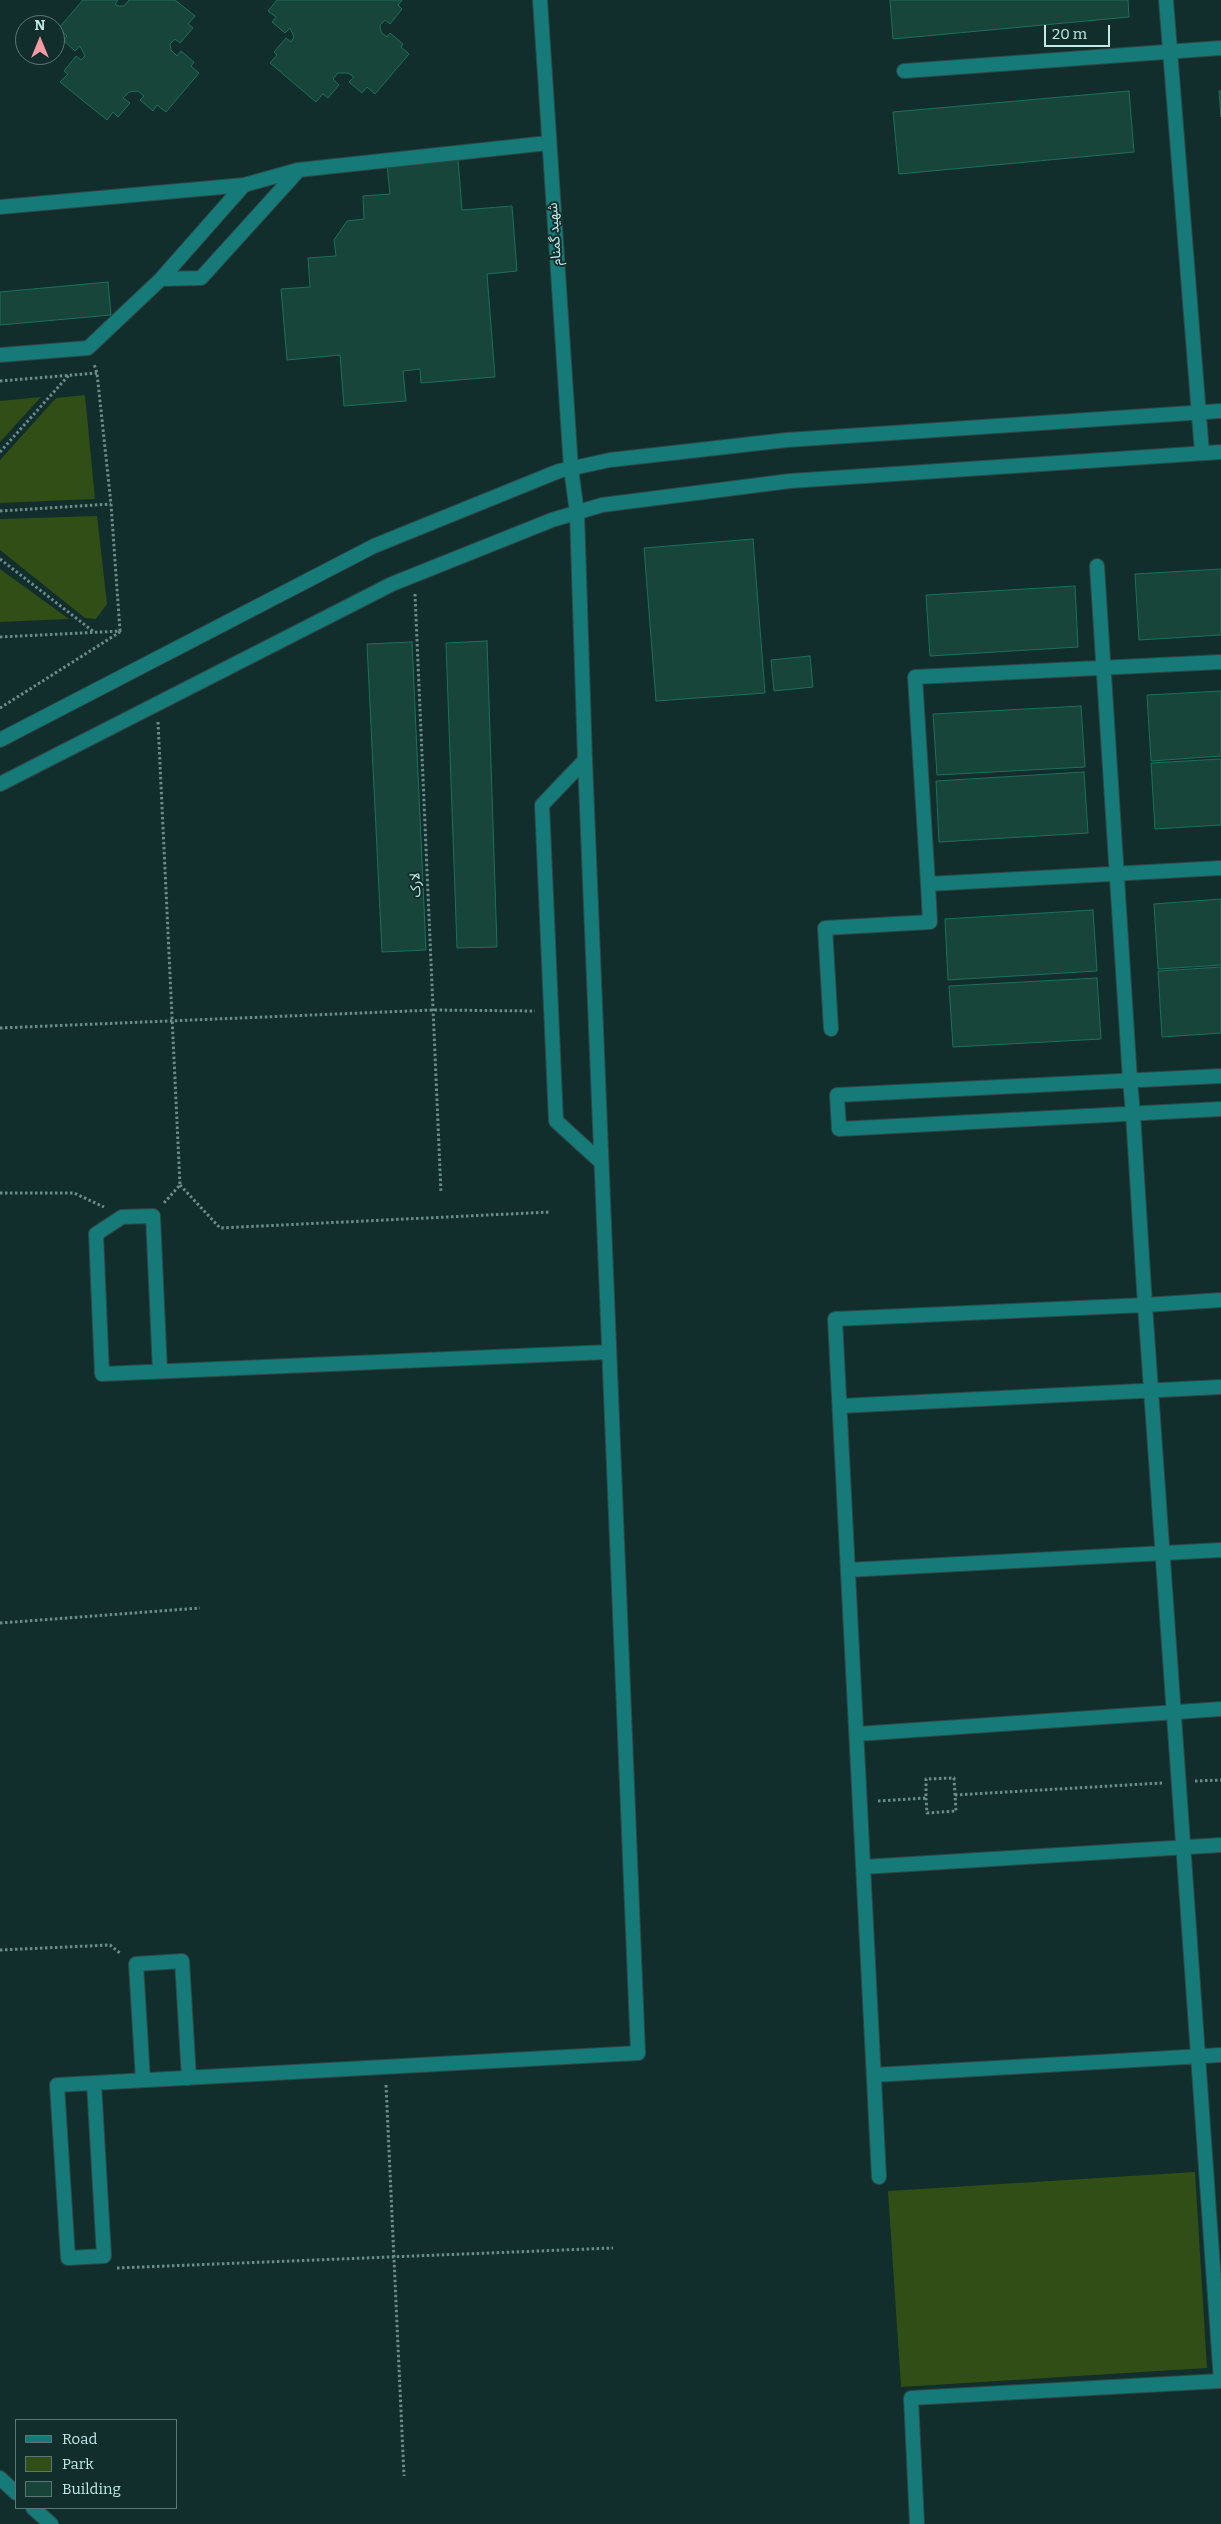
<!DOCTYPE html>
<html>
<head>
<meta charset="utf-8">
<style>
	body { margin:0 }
	#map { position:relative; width:1221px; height:2524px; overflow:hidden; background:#112d2c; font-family:Bitter,serif }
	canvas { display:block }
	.legend { position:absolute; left:15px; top:2419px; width:162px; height:90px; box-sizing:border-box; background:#112d2c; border:1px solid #577877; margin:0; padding:6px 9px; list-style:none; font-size:15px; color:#c0e9e7 }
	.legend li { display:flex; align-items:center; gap:10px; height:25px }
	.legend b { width:25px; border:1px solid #577877 }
	.north { position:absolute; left:15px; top:15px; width:50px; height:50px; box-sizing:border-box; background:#112d2c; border:1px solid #577877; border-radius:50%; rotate:0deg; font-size:14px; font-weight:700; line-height:20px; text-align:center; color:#c0e9e7 }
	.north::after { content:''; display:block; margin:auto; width:18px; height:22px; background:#f49aa4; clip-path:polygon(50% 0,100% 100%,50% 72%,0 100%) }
	.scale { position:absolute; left:1044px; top:25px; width:66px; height:22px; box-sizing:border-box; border:2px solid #c0e9e7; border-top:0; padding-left:6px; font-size:15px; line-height:18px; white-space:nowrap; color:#c0e9e7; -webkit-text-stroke:4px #112d2c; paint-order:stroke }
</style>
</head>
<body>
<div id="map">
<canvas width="1221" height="2524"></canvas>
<ul class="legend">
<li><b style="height:6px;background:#157a78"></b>Road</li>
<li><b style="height:14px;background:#304e15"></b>Park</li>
<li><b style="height:14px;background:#184539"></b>Building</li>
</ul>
<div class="north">N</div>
<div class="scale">20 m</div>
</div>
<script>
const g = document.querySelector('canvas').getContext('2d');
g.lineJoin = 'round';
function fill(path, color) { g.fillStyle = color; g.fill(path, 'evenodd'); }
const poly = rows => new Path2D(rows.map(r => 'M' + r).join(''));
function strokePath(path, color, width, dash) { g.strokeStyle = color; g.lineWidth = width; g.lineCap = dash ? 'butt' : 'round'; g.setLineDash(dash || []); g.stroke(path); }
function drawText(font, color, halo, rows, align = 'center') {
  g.font = font + ' Bitter,"Noto Sans Arabic",serif'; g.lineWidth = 4; g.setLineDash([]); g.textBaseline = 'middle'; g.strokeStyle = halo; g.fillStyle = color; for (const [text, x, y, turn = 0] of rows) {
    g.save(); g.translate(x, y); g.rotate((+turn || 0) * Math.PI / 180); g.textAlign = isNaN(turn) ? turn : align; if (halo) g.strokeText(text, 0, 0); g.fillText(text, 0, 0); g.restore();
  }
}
fill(poly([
	[85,395,95,499,0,503,0,460,56,398],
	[41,397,0,442,0,401],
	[97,516,107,604,96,619,85,618,0,550,0,519],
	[0,569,69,619,0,622],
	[1195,2172,1207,2368,901,2387,888,2191]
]), '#304e15');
const building = poly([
	[83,0,118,0,115,4,118,6,124,6,129,0,175,0,195,16,188,24,193,28,180,43,175,39,170,44,171,50,177,56,181,51,194,62,191,66,199,73,166,112,157,105,153,111,140,100,144,96,138,91,129,92,123,98,130,103,118,117,113,112,107,120,60,82,68,74,64,71,76,56,81,60,85,56,80,46,75,51,63,40,67,36,58,29,83,0],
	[277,0,402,0,398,5,402,9,390,24,385,20,380,25,381,32,387,37,390,33,403,44,401,47,409,54,375,94,367,87,362,93,349,82,354,77,348,73,338,73,333,79,339,85,328,98,323,94,316,102,270,63,277,55,274,52,286,38,291,42,294,37,290,28,285,33,272,22,276,17,268,11,277,0],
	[890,0,1128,0,1129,17,893,39,890,0],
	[1129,91,1134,152,899,174,893,112,1129,91],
	[1219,91,1221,91,1221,117,1219,91],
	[458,159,462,210,512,206,517,271,487,274,495,377,421,383,420,369,403,371,406,401,344,406,340,355,287,360,281,289,310,287,308,258,336,256,334,240,347,221,364,219,363,196,390,194,387,165,458,159],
	[108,282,111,315,0,325,0,292,108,282],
	[753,539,765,693,656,701,644,548,753,539],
	[1221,569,1221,635,1139,640,1135,574,1221,569],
	[1075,586,1078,647,930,656,926,595,1075,586],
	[487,641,497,947,457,948,446,643,487,641],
	[412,642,426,950,382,952,367,644,412,642],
	[810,656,813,687,774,691,771,660,810,656],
	[1221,691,1221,756,1151,761,1147,695,1221,691],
	[1081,706,1085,767,937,775,933,714,1081,706],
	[1221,759,1221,825,1155,829,1151,763,1221,759],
	[1084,772,1088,833,939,842,936,781,1084,772],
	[1221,899,1221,965,1158,969,1154,904,1221,899],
	[1093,910,1097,971,948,980,945,919,1093,910],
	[1221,967,1221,1033,1162,1037,1158,971,1221,967],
	[1097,978,1101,1039,953,1047,949,986,1097,978]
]);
fill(building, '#184539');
strokePath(building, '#1c715c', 1);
const minor = poly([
	[1166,0,1202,453],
	[904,71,1221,48],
	[0,207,244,185,298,170,548,143],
	[161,279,244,185],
	[0,355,88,348,161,279,201,278,298,171],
	[1097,566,1130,1080],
	[1221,662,915,677,928,884,1221,868],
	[585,760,542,805,556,1121,601,1162],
	[831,1029,825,928,930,922,928,884],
	[160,1371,153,1216,122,1217,96,1234,102,1374,609,1352],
	[840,1406,1221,1387],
	[848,1570,1221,1550],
	[857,1734,1221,1709],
	[863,1867,1221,1845],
	[874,2075,1221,2055],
	[143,2080,136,1964,182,1961,189,2078],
	[94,2083,104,2256,68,2258,57,2085,638,2053],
	[879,2177,835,1319,1145,1305,1133,1114],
	[917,2524,911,2398,1221,2381,1145,1305,1221,1300]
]);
const tertiary = poly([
	[540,0,571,468,577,513,585,760,638,2053],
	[0,740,374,546,559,471,610,460,787,440,1221,411],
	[0,784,392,584,552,520,602,505,790,481,1221,452],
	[1221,1076,837,1095,839,1129,1221,1109],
	[1130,1080,1133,1114],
	[0,2478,16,2493],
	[33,2508,51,2524]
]);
strokePath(minor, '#2e4847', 16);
strokePath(tertiary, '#2e4847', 16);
strokePath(poly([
	[0,381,97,373],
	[0,452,69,375],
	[0,511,111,504],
	[0,559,94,632],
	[415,594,441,1193],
	[0,637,120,631,111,504,97,373,94,364],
	[0,708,120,632],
	[158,722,180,1185,163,1204],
	[0,1028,433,1010,535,1011],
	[180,1185,220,1228,550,1212],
	[0,1193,74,1193,104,1207],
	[0,1623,200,1608],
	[1195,1781,1221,1780],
	[955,1795,1162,1783],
	[878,1801,926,1798,926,1779,954,1778,956,1811,927,1813,926,1798],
	[0,1950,110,1945,121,1954],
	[386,2085,404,2476],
	[117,2268,613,2248]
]), '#6a8c8b', 3, [2.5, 2.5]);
strokePath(minor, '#157a78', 14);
strokePath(tertiary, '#157a78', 14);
drawText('14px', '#c0e9e7', '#112d2c', [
	["شهید گمنام",555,234,-94],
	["لارک",416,885,-92]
]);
</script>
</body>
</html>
